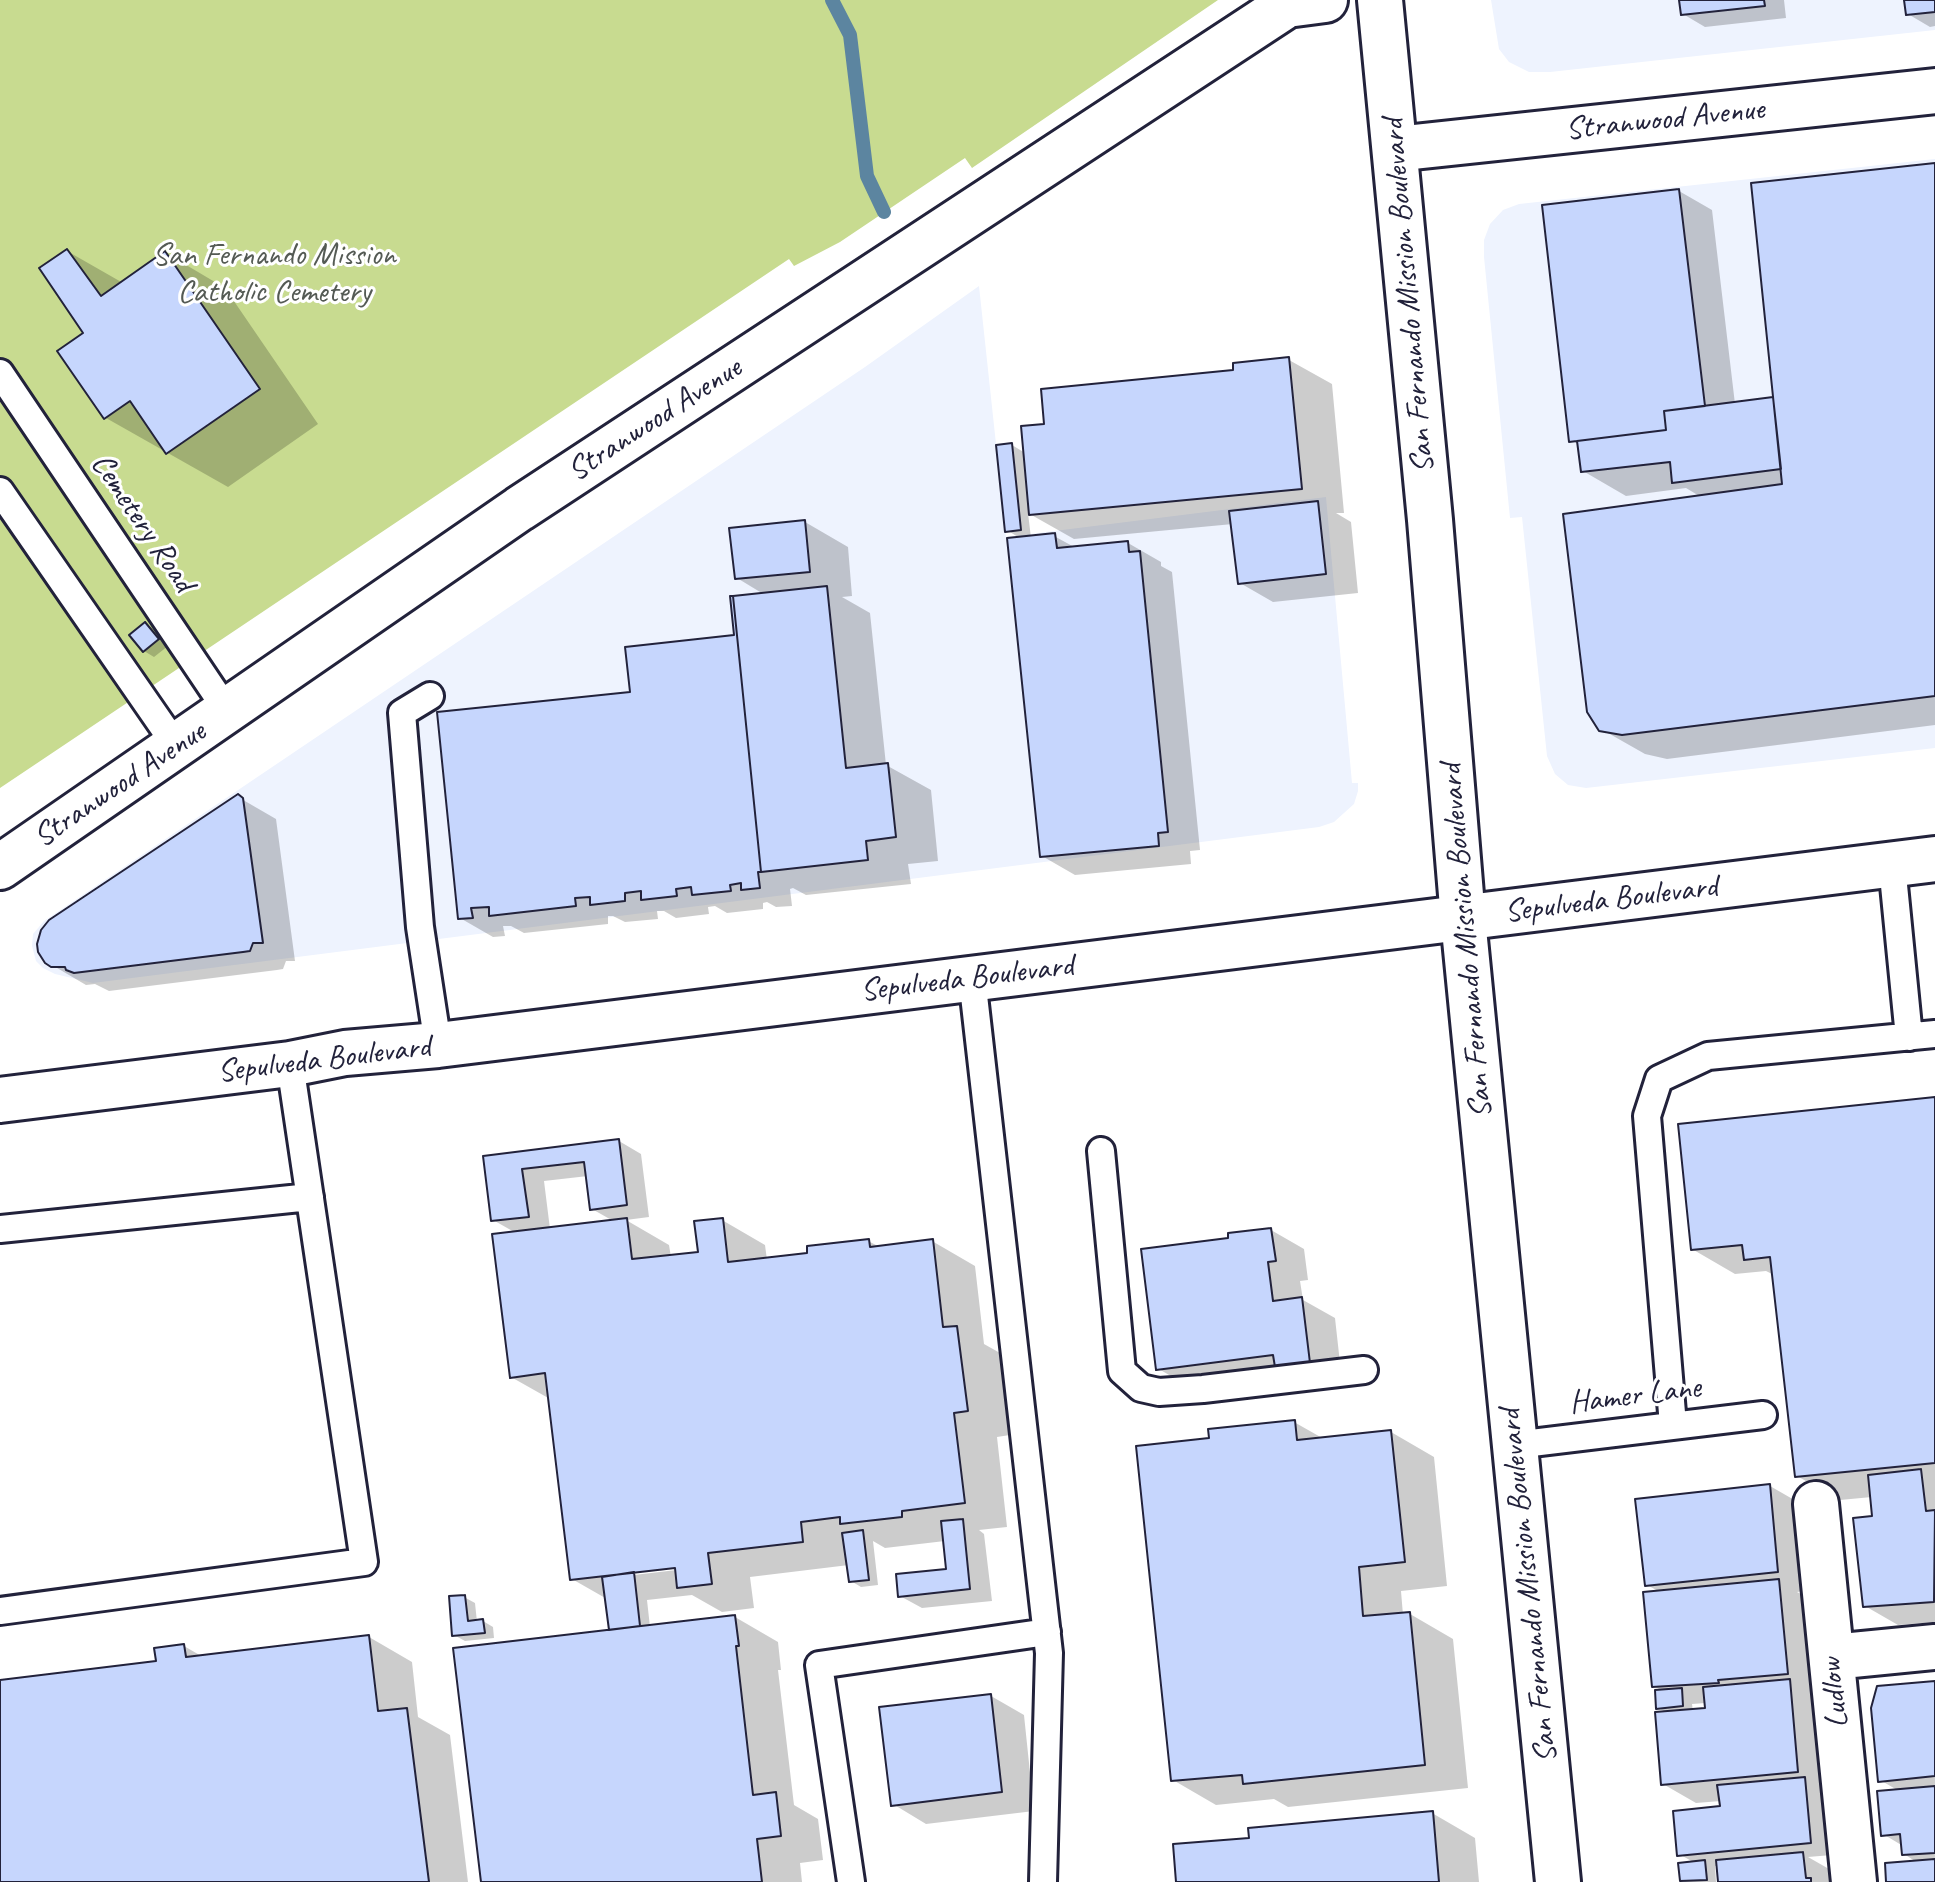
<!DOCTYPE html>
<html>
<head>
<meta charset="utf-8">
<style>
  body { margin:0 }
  canvas { display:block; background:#fff }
</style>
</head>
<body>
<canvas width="1935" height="1882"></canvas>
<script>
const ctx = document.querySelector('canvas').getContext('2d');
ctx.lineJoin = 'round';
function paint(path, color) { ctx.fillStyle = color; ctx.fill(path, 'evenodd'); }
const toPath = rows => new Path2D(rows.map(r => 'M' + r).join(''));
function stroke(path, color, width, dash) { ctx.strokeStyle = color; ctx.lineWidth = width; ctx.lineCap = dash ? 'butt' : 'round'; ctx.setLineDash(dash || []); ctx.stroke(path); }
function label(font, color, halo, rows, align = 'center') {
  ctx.font = font + ' Caveat,sans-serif'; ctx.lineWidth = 6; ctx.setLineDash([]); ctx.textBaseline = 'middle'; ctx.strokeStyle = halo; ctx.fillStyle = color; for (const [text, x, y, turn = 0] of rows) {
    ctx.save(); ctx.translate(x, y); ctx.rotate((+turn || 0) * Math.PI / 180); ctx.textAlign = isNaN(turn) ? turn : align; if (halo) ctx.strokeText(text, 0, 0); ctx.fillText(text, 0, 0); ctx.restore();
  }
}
paint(toPath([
  [1491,0,1935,0,1935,30,1550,72,1529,72,1509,62,1499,49],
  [1935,159,1935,748,1586,788,1568,785,1555,774,1547,756,1522,517,1510,518,1484,257,1484,240,1490,224,1503,210,1519,204],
  [979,286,1006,537,1326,497,1352,783,1358,783,1358,791,1354,804,1334,822,1319,827,93,983,55,974,43,968,36,961,32,946,33,934,44,921,865,367]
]), '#eef3fe');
paint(toPath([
  [0,0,1218,0,972,168,965,158,840,242,794,266,789,259,0,788]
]), '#c8db90');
paint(toPath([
  [1681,0,1784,0,1786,18,1705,27,1683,14],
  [1906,0,1935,0,1935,26,1930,27,1908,14],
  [1935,165,1935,725,1667,759,1645,754,1601,729,1701,497,1686,488,1626,496,1583,471,1580,445,1571,440,1679,191,1712,210,1735,404,1776,399],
  [67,251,123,283,166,253,225,288,318,424,228,487,106,418],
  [1289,360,1332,384,1344,513,1336,513,1351,522,1358,593,1273,602,1240,583,1233,524,1074,539,1028,513,1031,538,1054,536,1076,548,1128,543,1161,562,1161,566,1172,572,1200,850,1190,851,1191,864,1075,875,1042,856,1021,539,1007,530,1012,445,1025,453,1046,426,1235,372],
  [805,522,848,547,852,596,842,597,870,613,886,765,931,790,938,861,908,864,911,884,806,895,793,888,790,889,792,906,776,907,767,902,763,903,763,909,727,913,715,906,708,907,709,914,676,918,664,911,657,911,658,919,625,922,613,916,608,916,608,924,524,933,511,926,503,926,505,936,493,937,460,918,632,694,739,636,765,595,737,578],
  [146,624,156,630,168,646,154,657,144,651],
  [238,797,276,819,295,961,286,961,283,969,277,970,109,991,95,984,86,985,52,965],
  [1935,1099,1935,1622,1898,1625,1865,1606,1874,1517,1872,1497,1840,1500,1797,1476,1774,1275,1766,1271,1735,1274,1692,1249],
  [619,1141,641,1154,649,1217,626,1220,669,1245,671,1257,700,1253,722,1220,765,1245,767,1260,809,1255,868,1241,880,1247,932,1241,975,1266,984,1344,1000,1353,1010,1435,997,1437,1007,1527,979,1530,984,1534,992,1601,922,1608,900,1596,948,1571,945,1541,885,1548,873,1541,878,1585,861,1587,851,1581,849,1565,750,1577,754,1608,722,1612,692,1595,647,1600,650,1627,735,1617,778,1642,781,1670,778,1670,794,1805,818,1819,823,1860,800,1863,802,1882,483,1882,611,1632,607,1599,572,1579,550,1399,511,1377,516,1233,493,1220,486,1158],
  [588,1176,592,1209,615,1222,550,1229,544,1181],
  [685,1565,685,1569,634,1575,630,1571],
  [1271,1230,1304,1249,1308,1280,1300,1281,1303,1300,1335,1318,1342,1381,1190,1387,1157,1368],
  [1294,1422,1324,1439,1391,1432,1434,1457,1447,1586,1401,1591,1403,1615,1410,1614,1453,1639,1468,1788,1288,1807,1274,1799,1216,1805,1173,1780,1211,1440],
  [1770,1486,1803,1505,1811,1590,1797,1592,1811,1600,1820,1692,1810,1693,1822,1700,1832,1855,1808,1857,1836,1873,1837,1882,1720,1882,1719,1866,1715,1866,1716,1882,1685,1882,1682,1880,1695,1863,1679,1854,1722,1808,1721,1801,1696,1803,1663,1784,1668,1713,1658,1708,1664,1692,1654,1686,1660,1592,1647,1585],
  [1706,1703,1707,1710,1693,1711,1692,1704],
  [464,1597,475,1603,477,1622,483,1621,493,1627,494,1638,465,1641,454,1635],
  [369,1637,412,1662,418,1717,450,1735,468,1882,0,1882,0,1682,158,1663,184,1646,203,1657],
  [1935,1683,1935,1882,1888,1882,1918,1863,1904,1854,1903,1846,1883,1834,1899,1791,1880,1780],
  [991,1696,1024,1715,1034,1811,926,1824,893,1804],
  [1432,1813,1475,1838,1479,1882,1178,1882,1252,1840]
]), '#0003');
stroke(toPath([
  [832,0,850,35,867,176,884,212]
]), '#5c85a0', 14);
const building = toPath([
  [1679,0,1764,0,1765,6,1681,15,1679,0],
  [1904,0,1935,0,1935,12,1906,15,1904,0],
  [1935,163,1935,696,1622,735,1599,731,1587,712,1563,514,1782,484,1751,183,1935,163],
  [1679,189,1705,406,1664,411,1666,430,1569,442,1542,205,1679,189],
  [67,249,101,296,165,251,260,389,166,454,130,401,104,419,57,351,83,333,39,268,67,249],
  [1289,357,1302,489,1029,515,1021,426,1044,424,1041,389,1233,370,1233,363,1289,357],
  [1773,397,1781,469,1672,483,1670,462,1581,472,1577,441,1666,430,1664,411,1773,397],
  [1012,443,1021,530,1005,532,996,445,1012,443],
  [1318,501,1326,574,1238,584,1229,511,1318,501],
  [805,520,810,572,735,579,729,528,805,520],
  [1055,533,1057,548,1128,541,1129,552,1140,551,1168,832,1158,833,1159,846,1040,857,1007,538,1055,533],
  [827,586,846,768,888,763,896,837,866,841,868,860,761,872,733,596,827,586],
  [730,596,733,596,761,872,758,872,760,888,741,890,741,883,730,885,731,891,692,895,691,887,676,889,677,896,641,900,641,891,625,893,625,901,590,905,590,897,575,898,576,906,489,916,489,907,471,908,473,918,458,919,437,712,630,692,625,647,734,635,730,596],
  [145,622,159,639,143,652,129,635,145,622],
  [238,794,243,798,263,943,253,943,250,951,243,952,74,973,66,970,65,967,51,967,45,963,38,952,37,944,41,930,49,920,238,794],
  [1935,1097,1935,1463,1795,1477,1770,1257,1744,1260,1742,1245,1691,1250,1678,1124,1935,1097],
  [619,1139,627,1205,590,1210,584,1162,522,1169,529,1217,491,1221,483,1156,619,1139],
  [627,1218,632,1259,698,1252,694,1221,723,1218,728,1262,807,1253,807,1246,869,1239,870,1247,933,1239,943,1327,957,1326,968,1411,954,1413,965,1503,902,1511,902,1517,840,1524,840,1517,801,1522,803,1542,708,1553,712,1584,677,1588,675,1568,570,1580,545,1373,510,1378,492,1234,627,1218],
  [1271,1228,1276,1261,1268,1262,1273,1301,1302,1297,1310,1363,1275,1367,1273,1355,1156,1370,1141,1249,1228,1238,1228,1233,1271,1228],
  [1295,1420,1297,1440,1391,1430,1405,1562,1359,1567,1363,1616,1410,1612,1425,1765,1243,1784,1242,1775,1171,1781,1136,1446,1209,1438,1208,1429,1295,1420],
  [1921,1469,1926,1511,1935,1510,1934,1602,1863,1607,1853,1518,1872,1516,1868,1475,1921,1469],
  [1770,1484,1778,1572,1645,1586,1635,1499,1770,1484],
  [963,1519,970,1589,898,1597,896,1574,946,1569,941,1521,963,1519],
  [863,1530,869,1580,849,1582,842,1533,863,1530],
  [634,1572,640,1626,609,1630,602,1577,634,1572],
  [1779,1579,1788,1674,1718,1680,1719,1683,1652,1687,1643,1592,1779,1579],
  [465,1595,468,1621,483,1619,485,1633,452,1636,449,1596,465,1595],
  [735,1615,739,1646,736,1646,753,1795,776,1792,781,1836,757,1839,762,1882,481,1882,453,1648,735,1615],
  [369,1635,378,1711,407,1708,429,1882,0,1882,0,1680,156,1661,154,1648,184,1644,186,1657,369,1635],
  [1790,1679,1798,1772,1661,1785,1655,1712,1705,1708,1703,1687,1790,1679],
  [1935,1681,1935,1776,1878,1782,1871,1708,1877,1686,1935,1681],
  [1682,1688,1683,1706,1656,1709,1655,1690,1682,1688],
  [991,1694,1002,1792,891,1806,879,1707,991,1694],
  [1805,1777,1811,1843,1677,1856,1673,1811,1720,1806,1717,1785,1805,1777],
  [1935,1786,1935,1853,1902,1855,1900,1834,1881,1836,1877,1791,1935,1786],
  [1433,1811,1439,1882,1176,1882,1173,1844,1249,1838,1248,1828,1433,1811],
  [1803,1852,1806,1878,1811,1878,1811,1882,1718,1882,1716,1860,1803,1852],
  [1935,1859,1935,1882,1886,1882,1885,1863,1935,1859],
  [1705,1860,1707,1880,1680,1881,1678,1863,1705,1860]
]);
paint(building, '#c6d6fd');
stroke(building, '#22223b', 2);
const lane = toPath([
  [0,373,228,712],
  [0,491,177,747],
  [430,696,402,713,420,927,438,1045],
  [1892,865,1909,1037],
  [972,978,1049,1653,1043,1882],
  [1101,1151,1122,1371,1141,1388,1159,1392,1203,1389,1364,1370],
  [0,1229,310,1197],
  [1673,1425,1647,1116,1659,1079,1708,1056,1935,1034],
  [1515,1445,1763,1415],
  [0,1611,364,1562,290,1064],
  [851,1882,819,1665,1047,1632]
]);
const street = toPath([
  [1395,149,1935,91],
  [0,867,519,509,1287,5,1325,0],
  [1816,1504,1854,1882],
  [1832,1657,1935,1647]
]);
const secondary = toPath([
  [1380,0,1430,520,1463,919,1558,1882]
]);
const primary = toPath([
  [0,1100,290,1064,345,1053,438,1045,1935,859]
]);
stroke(lane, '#22223b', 32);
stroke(street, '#22223b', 50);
stroke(secondary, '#22223b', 50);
stroke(primary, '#22223b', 50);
stroke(lane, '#fff', 26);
stroke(street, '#fff', 44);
stroke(secondary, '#fff', 44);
stroke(primary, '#fff', 44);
label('32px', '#22223b', '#fff', [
  ["Stranwood Avenue",1665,120,-6],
  ["San Fernando Mission Boulevard",1409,296,-95],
  ["Stranwood Avenue",655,420,-33],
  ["Cemetery Road",142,523,56],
  ["Stranwood Avenue",120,785,-34],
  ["Sepulveda Boulevard",1611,900,-7],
  ["San Fernando Mission Boulevard",1467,941,-95],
  ["Sepulveda Boulevard",967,979,-7],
  ["Sepulveda Boulevard",324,1060,-7],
  ["Hamer Lane",1635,1396,-7],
  ["San Fernando Mission Boulevard",1529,1586,-96],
  ["Ludlow",1835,1693,-96]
]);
label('32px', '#545a54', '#fff', [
  ["San Fernando Mission",274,256],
  ["Catholic Cemetery",274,293]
]);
</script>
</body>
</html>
